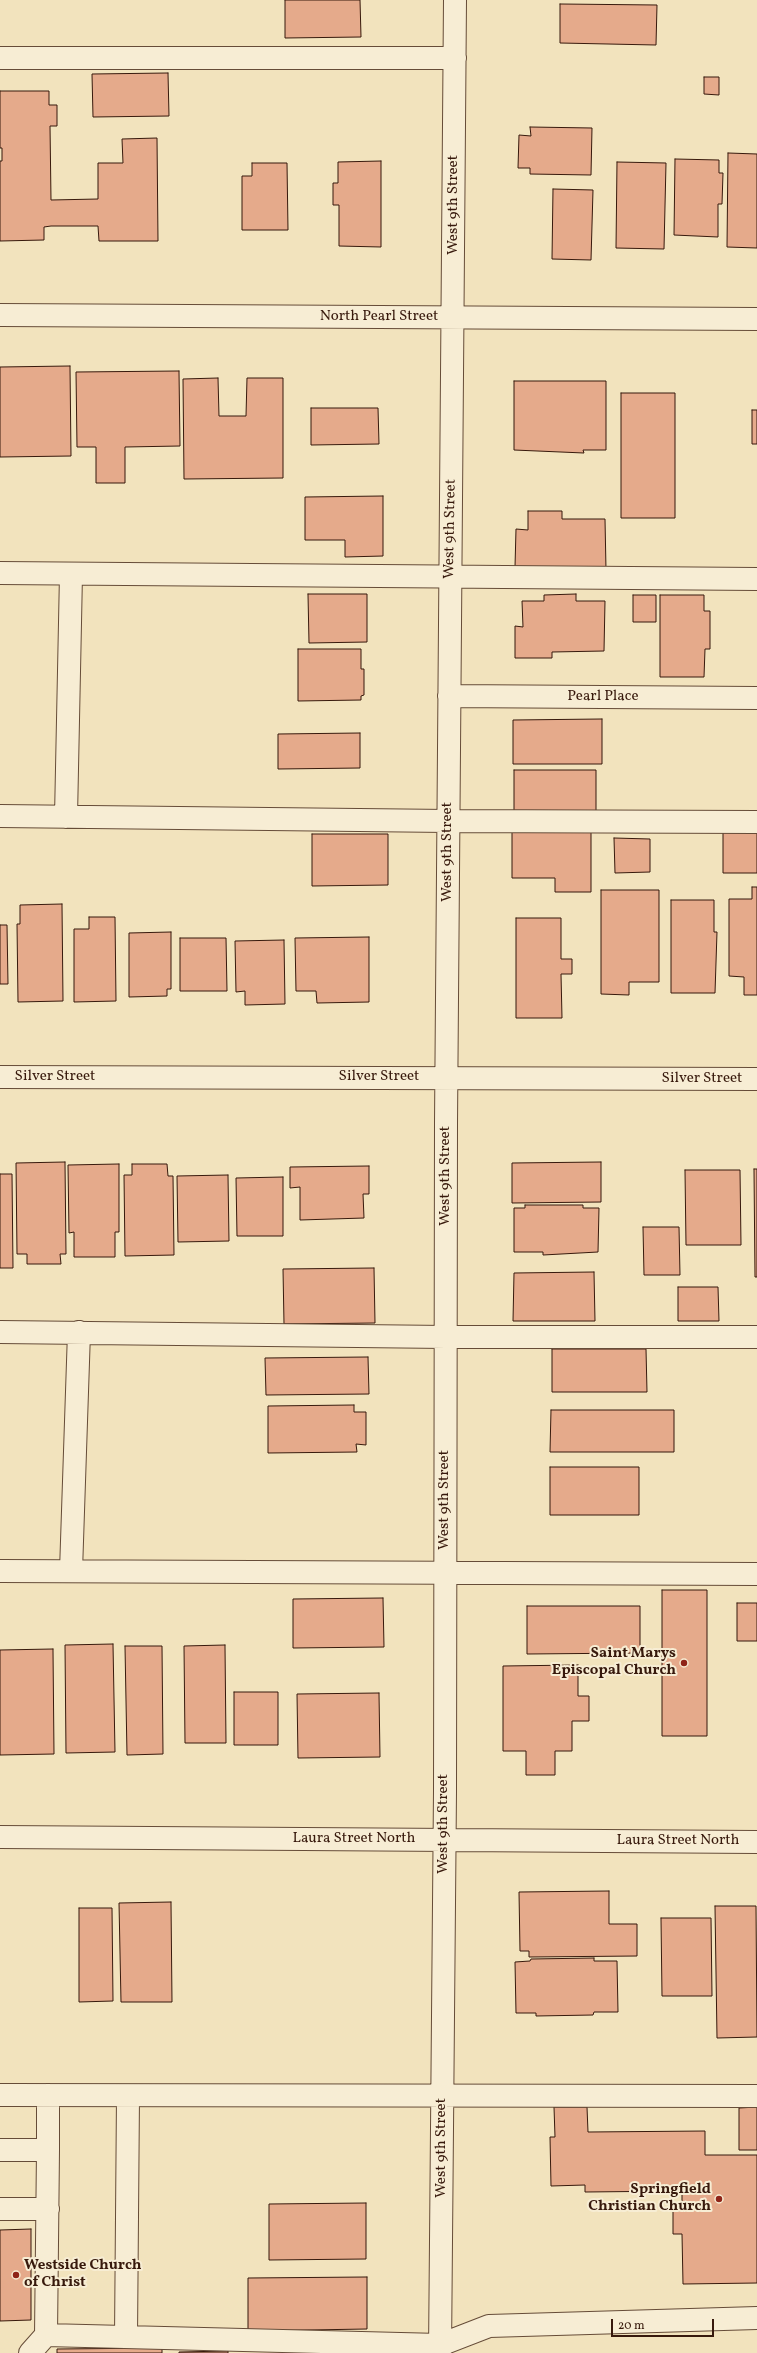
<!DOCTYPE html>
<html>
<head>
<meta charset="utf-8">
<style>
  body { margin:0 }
  #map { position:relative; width:757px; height:2353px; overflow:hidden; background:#f2e3bd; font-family:Vollkorn,serif }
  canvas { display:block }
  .scale { position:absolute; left:611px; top:2319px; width:103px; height:18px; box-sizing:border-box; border:2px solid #37190c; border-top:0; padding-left:5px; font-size:12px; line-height:14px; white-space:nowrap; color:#37190c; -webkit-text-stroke:3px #f7edd4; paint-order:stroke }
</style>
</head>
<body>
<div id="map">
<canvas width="757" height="2353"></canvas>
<div class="scale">20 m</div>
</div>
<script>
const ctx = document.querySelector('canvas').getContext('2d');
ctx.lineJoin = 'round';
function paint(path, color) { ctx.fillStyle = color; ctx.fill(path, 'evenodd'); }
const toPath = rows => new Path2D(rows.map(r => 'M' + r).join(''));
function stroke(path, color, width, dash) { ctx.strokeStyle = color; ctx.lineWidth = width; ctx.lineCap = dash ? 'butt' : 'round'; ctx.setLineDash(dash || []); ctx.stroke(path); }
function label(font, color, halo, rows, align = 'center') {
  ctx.font = font + ' Vollkorn,serif'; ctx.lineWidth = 4; ctx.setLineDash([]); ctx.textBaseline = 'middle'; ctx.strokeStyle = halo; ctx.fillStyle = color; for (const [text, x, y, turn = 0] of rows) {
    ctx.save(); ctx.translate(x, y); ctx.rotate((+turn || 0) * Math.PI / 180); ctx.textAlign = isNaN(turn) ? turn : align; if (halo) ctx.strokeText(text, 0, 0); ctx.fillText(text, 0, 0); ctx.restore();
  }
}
const building = toPath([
  [285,0,360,0,361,37,285,38,285,0],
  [560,4,657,5,656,45,560,43,560,4],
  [168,73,169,116,93,117,92,74,168,73],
  [704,77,719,77,719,95,704,94,704,77],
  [0,91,49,91,49,105,57,105,57,126,50,126,51,200,98,199,98,163,123,163,122,139,157,138,158,241,99,241,98,226,51,226,44,227,44,240,0,241,0,161,2,161,2,148,0,148,0,91],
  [530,127,592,128,591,175,530,174,530,168,518,168,519,135,531,136,530,127],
  [728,153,757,154,757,248,727,247,728,153],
  [675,159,719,160,719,173,723,173,722,204,718,204,718,237,674,235,675,159],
  [381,161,381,247,339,246,339,205,333,205,333,183,338,183,338,162,381,161],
  [617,162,666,163,664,249,616,248,617,162],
  [252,163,287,163,288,230,242,230,242,176,252,176,252,163],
  [553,189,593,190,591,260,552,259,553,189],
  [70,366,71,456,0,457,0,367,70,366],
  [179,371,180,446,125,447,125,483,96,483,96,447,77,447,76,372,179,371],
  [218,378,219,416,246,416,247,378,283,378,283,478,184,479,183,379,218,378],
  [514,381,606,381,606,450,583,450,584,453,514,450,514,381],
  [621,393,675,393,675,518,621,518,621,393],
  [311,408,378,408,379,444,311,445,311,408],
  [752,410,757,410,757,444,752,444,752,410],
  [383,496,383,556,345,557,345,540,305,540,305,497,383,496],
  [528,511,562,511,562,519,605,519,606,570,515,567,516,529,528,530,528,511],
  [308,594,367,594,367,642,309,643,308,594],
  [576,594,576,601,605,601,604,651,552,652,552,658,515,658,515,626,523,627,522,601,544,601,544,595,576,594],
  [633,595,656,595,656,622,633,622,633,595],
  [660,595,704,595,704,611,710,611,710,649,705,649,704,677,660,677,660,595],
  [298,649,361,649,361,669,364,669,364,695,361,696,361,700,298,701,298,649],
  [602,719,602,764,513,764,513,720,602,719],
  [360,733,360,768,278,769,278,734,360,733],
  [514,770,596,770,596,812,514,812,514,770],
  [512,831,591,831,591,892,555,892,555,878,512,878,512,831],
  [723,831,757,831,757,873,723,873,723,831],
  [312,834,388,834,388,885,312,886,312,834],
  [614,838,650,839,650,872,615,873,614,838],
  [752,887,757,887,757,995,744,995,744,977,729,976,729,899,752,899,752,887],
  [601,890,659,890,659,982,629,982,629,995,601,994,601,890],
  [671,900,714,900,714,932,717,932,715,993,671,993,671,900],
  [62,904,63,1001,18,1002,17,924,20,924,20,905,62,904],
  [89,917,115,917,116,1001,74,1002,74,929,89,929,89,917],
  [516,918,561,918,561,959,572,959,572,974,561,974,562,1018,516,1018,516,918],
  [0,925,7,925,8,984,0,984,0,925],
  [171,932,171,989,167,989,167,996,129,997,129,933,171,932],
  [369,937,369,1002,317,1003,316,991,296,991,295,938,369,937],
  [180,938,226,938,227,991,180,991,180,938],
  [284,940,285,1004,245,1005,245,991,236,992,235,941,284,940],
  [65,1162,66,1254,60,1254,61,1264,27,1264,27,1254,17,1254,16,1163,65,1162],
  [601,1162,601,1202,512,1203,512,1163,601,1162],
  [119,1164,119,1232,115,1232,115,1257,74,1257,74,1232,69,1233,68,1165,119,1164],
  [132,1164,167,1164,168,1176,173,1176,174,1255,125,1256,124,1175,132,1175,132,1164],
  [369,1166,369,1194,363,1194,364,1218,300,1220,300,1187,290,1188,290,1167,369,1166],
  [754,1169,757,1169,757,1277,755,1277,754,1169],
  [685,1170,740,1170,741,1245,686,1245,685,1170],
  [0,1174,12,1174,13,1268,0,1268,0,1174],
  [228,1175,229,1241,178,1242,177,1176,228,1175],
  [283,1177,283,1236,237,1236,236,1178,283,1177],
  [525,1205,583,1205,583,1208,599,1208,598,1252,543,1255,543,1252,514,1252,514,1208,525,1208,525,1205],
  [643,1227,679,1227,680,1275,644,1275,643,1227],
  [374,1268,375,1323,284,1324,283,1269,374,1268],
  [594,1272,595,1321,513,1321,514,1273,594,1272],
  [678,1287,718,1287,719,1321,678,1321,678,1287],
  [552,1349,646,1349,647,1392,552,1392,552,1349],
  [368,1357,369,1394,266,1395,265,1358,368,1357],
  [354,1405,354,1412,366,1412,366,1445,356,1444,357,1452,268,1453,268,1406,354,1405],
  [551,1410,674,1410,674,1452,550,1452,551,1410],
  [550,1467,639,1467,639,1515,550,1515,550,1467],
  [662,1590,707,1590,707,1736,662,1736,662,1590],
  [383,1598,384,1647,293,1648,293,1599,383,1598],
  [737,1603,757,1603,757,1641,737,1641,737,1603],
  [527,1606,640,1606,640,1653,527,1654,527,1606],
  [113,1644,115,1752,66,1753,65,1645,113,1644],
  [225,1645,226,1743,185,1743,184,1646,225,1645],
  [125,1646,162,1646,163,1754,127,1755,125,1646],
  [53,1649,54,1754,0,1755,0,1650,53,1649],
  [578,1665,578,1696,589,1696,589,1721,572,1721,572,1751,555,1751,555,1775,526,1775,526,1751,503,1751,503,1666,578,1665],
  [234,1692,278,1692,278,1745,234,1745,234,1692],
  [379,1693,380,1757,298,1758,297,1694,379,1693],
  [609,1891,609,1924,637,1924,637,1956,529,1957,529,1951,520,1951,519,1892,609,1891],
  [171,1902,172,2002,121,2002,119,1903,171,1902],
  [715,1906,756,1906,757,2037,717,2038,715,1906],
  [79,1908,112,1908,113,2001,79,2002,79,1908],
  [661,1918,711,1918,712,1996,662,1996,661,1918],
  [594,1958,594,1961,617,1961,618,2012,594,2012,593,2015,536,2016,536,2013,516,2013,515,1962,530,1961,531,1959,594,1958],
  [554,2107,587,2107,588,2132,705,2131,705,2155,757,2155,757,2283,683,2284,682,2234,673,2234,673,2206,682,2206,682,2191,585,2192,585,2185,551,2186,550,2137,555,2137,554,2107],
  [757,2107,757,2150,739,2150,739,2108,757,2107],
  [366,2203,366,2259,269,2260,269,2204,366,2203],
  [31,2229,31,2320,0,2321,0,2230,31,2229],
  [367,2277,367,2329,248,2331,248,2278,367,2277],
  [162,2348,162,2353,57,2353,57,2349,162,2348],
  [228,2351,228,2353,179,2353,179,2352,228,2351]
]);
paint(building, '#e5aa8b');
stroke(building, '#37190c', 1);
const minor = toPath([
  [0,58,455,58],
  [0,315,757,319],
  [0,573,757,579],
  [449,696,757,698],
  [0,816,448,821,757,822],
  [66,817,71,574],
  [0,1077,757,1079],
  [0,1332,446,1337,757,1337],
  [0,1571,757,1574],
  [71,1571,79,1332],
  [0,1837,757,1842],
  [0,2095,757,2096],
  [0,2150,48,2150,48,2095],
  [48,2150,46,2335,440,2345,489,2326,757,2318],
  [0,2209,48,2209],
  [126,2337,128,2096],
  [30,2353,46,2335],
  [440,2353,445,1791,446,1123,455,0]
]);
stroke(minor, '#664c38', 24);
stroke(minor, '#f7edd4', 22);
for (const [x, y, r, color] of [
  [684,1663,4,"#8f2418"],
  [719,2199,4,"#8f2418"],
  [16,2275,4,"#8f2418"]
]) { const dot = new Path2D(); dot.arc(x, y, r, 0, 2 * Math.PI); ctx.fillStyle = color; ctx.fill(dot); stroke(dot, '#f7edd4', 1.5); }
label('15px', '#37190c', '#f7edd4', [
  ["West 9th Street",454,205,-90],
  ["North Pearl Street",379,317],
  ["West 9th Street",451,529,-89],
  ["Pearl Place",603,697],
  ["West 9th Street",448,852,-90],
  ["Silver Street",55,1077],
  ["Silver Street",379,1077],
  ["Silver Street",702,1079],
  ["West 9th Street",446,1176,-90],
  ["West 9th Street",445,1500,-90],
  ["West 9th Street",444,1824,-90],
  ["Laura Street North",354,1839],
  ["Laura Street North",678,1841],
  ["West 9th Street",442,2148,-90]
]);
label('bold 15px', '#37190c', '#f7edd4', [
  ["Saint Marys",676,1654],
  ["Episcopal Church",676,1671],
  ["Springfield",711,2190],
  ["Christian Church",711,2207],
  ["Westside Church",24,2266,"left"],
  ["of Christ",24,2283,"left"]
], 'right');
</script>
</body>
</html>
